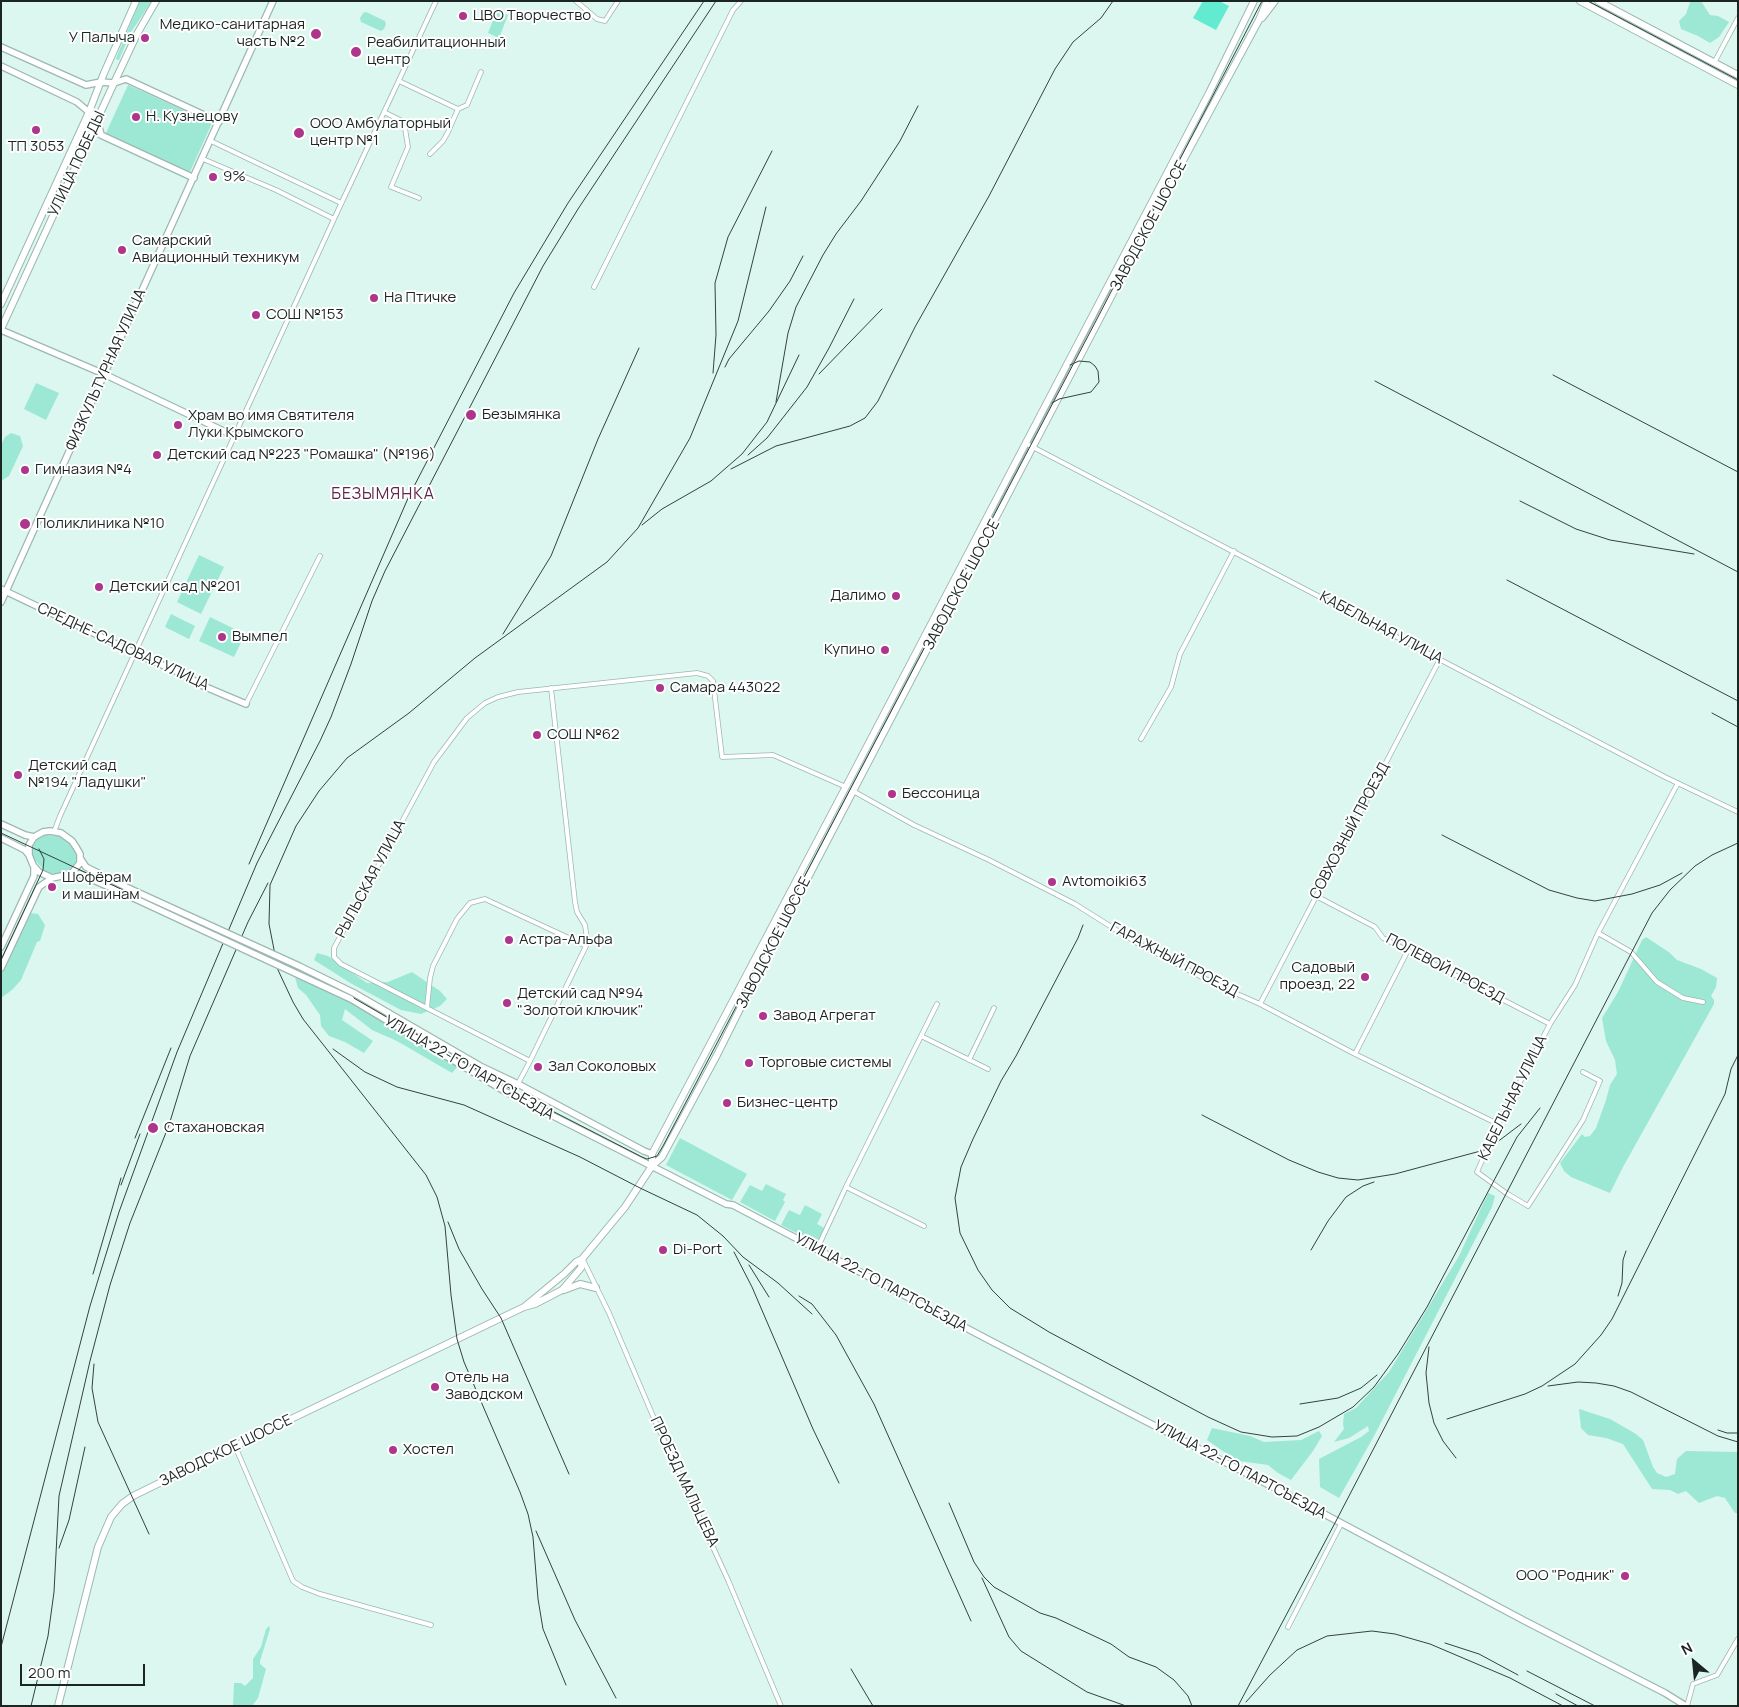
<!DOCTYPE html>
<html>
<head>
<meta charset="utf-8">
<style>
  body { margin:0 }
  #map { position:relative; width:1739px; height:1707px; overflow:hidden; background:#dbf7ef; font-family:Manrope,sans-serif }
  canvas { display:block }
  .frame { position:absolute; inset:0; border:2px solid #1b2623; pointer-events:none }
  .north { position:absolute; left:1669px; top:1637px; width:50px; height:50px; -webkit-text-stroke:4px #fff; paint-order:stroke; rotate:332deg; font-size:14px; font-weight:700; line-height:20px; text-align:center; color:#1b2623 }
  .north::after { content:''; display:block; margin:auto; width:18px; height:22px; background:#1b2623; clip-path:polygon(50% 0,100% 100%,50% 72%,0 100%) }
  .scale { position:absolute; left:20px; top:1664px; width:125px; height:22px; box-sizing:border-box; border:2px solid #1b2623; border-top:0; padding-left:6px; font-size:15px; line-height:18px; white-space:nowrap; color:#1b2623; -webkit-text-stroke:4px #fff; paint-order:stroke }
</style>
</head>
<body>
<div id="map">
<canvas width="1739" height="1707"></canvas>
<div class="frame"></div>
<div class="north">N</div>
<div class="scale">200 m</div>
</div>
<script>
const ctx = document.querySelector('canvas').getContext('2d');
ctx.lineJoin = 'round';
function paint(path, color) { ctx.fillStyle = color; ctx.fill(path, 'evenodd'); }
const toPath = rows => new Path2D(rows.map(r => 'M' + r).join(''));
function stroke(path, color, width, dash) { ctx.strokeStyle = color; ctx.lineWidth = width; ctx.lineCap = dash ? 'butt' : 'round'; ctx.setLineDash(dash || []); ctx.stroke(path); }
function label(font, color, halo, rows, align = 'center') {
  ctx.font = font + ' Manrope,sans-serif'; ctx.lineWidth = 4; ctx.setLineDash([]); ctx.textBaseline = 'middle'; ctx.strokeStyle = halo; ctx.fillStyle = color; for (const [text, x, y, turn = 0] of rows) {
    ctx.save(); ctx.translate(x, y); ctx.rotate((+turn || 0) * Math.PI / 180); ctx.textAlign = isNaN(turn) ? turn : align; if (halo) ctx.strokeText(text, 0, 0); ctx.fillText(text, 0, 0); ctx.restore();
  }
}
paint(toPath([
  [140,1,152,1,131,32,119,60,117,60,116,58],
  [1701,1,1710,15,1718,16,1729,22,1719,37,1710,43,1698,36,1681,29,1679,21,1686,14,1690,2],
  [497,10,508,15,499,38,488,33],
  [366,12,385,21,386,24,384,29,381,31,361,22,360,18,363,13],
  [128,85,212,123,189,174,105,135],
  [36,383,59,393,46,420,24,409],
  [11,433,20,436,23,446,9,476,1,481,1,445,5,437],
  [199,555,224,567,201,614,177,602],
  [171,614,195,626,189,639,165,627],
  [210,617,245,634,234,657,199,641],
  [45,835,59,836,72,844,76,852,78,862,76,866,69,872,56,874,46,872,33,858,32,848,34,842,41,836],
  [30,913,38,914,45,925,40,941,37,942,21,980,12,990,1,998,1,975,19,934],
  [1646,937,1670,953,1677,960,1701,969,1717,978,1716,987,1711,996,1714,1000,1714,1004,1623,1167,1610,1193,1571,1177,1564,1171,1560,1163,1582,1134,1585,1137,1590,1136,1596,1128,1606,1100,1610,1085,1617,1074,1615,1060,1606,1041,1602,1018,1618,992,1642,940],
  [317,953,328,956,367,983,388,982,412,972,440,991,447,999,440,1006,421,1014,401,1010,352,984,314,960],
  [295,977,345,998,458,1066,452,1073,397,1041,372,1030,345,1009,342,1020,373,1041,364,1053,345,1042,329,1036,321,1026,320,1015,306,995,298,988],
  [680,1138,747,1174,732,1200,666,1165],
  [766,1184,786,1194,783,1200,785,1202,775,1221,740,1202,750,1185,762,1191],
  [1488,1193,1495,1196,1492,1207,1374,1436,1339,1498,1320,1487,1319,1459,1361,1437,1369,1431,1368,1426,1349,1438,1334,1442,1344,1429,1343,1424,1344,1414,1356,1408,1389,1372,1403,1349,1459,1256],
  [805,1205,822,1214,817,1224,826,1229,818,1244,781,1225,789,1210,800,1215],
  [1579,1409,1610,1419,1636,1434,1643,1440,1653,1467,1657,1473,1666,1477,1675,1474,1677,1459,1686,1451,1738,1452,1738,1513,1735,1513,1725,1498,1717,1496,1699,1503,1686,1491,1678,1494,1670,1490,1652,1489,1623,1444,1606,1438,1588,1435,1581,1428],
  [1212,1428,1250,1436,1264,1442,1301,1440,1319,1431,1322,1436,1313,1451,1291,1480,1278,1473,1268,1465,1239,1461,1227,1454,1207,1440],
  [269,1626,270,1629,260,1661,260,1664,266,1669,258,1698,252,1706,233,1706,234,1683,241,1683,245,1686,253,1678,253,1659,261,1647,266,1629]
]), '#9ce8d5');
paint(toPath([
  [1203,1,1219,1,1229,6,1216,30,1193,18]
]), '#62ebd0');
const street = toPath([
  [576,1,597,19,605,21,618,1],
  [1714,63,1738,18],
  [399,81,458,109,448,132,443,141,430,154],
  [458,109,467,105,481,72],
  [384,112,404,122,408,147,391,187,419,198],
  [211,141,341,203],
  [203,159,276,190,334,219],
  [594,287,733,10,741,1],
  [1025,443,1665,777,1738,812],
  [246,704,320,556],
  [1141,739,1171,687,1180,654,1234,551],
  [853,791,914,825,989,860,1075,904,1137,943,1217,985,1260,1004,1355,1054,1498,1124],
  [54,832,60,816,334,219,436,1],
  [1316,896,1375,927,1383,938,1550,1024],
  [1598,933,1631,952,1657,982,1683,998,1703,1002],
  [1260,1004,1440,659],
  [427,1008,430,978,433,966,457,919,470,903,485,899,586,946],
  [921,1036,988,1069],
  [1355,1054,1408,950],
  [969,1060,994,1008],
  [530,1061,341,964,334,957,334,948,434,762,467,718,485,703,498,697,518,692,697,673,708,676,713,681,722,757,773,755,846,787],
  [1583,1072,1600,1081,1583,1120,1528,1206,1506,1193,1477,1172,1498,1124,1550,1024,1575,985,1598,933,1678,783],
  [512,1095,530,1061,586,946,587,939,585,925,577,912,575,902,551,688],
  [846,1187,924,1226],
  [817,1249,846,1187,937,1004],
  [583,1260,609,1313,653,1416,728,1580,781,1706],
  [235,1446,293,1581,302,1587,320,1594,431,1625],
  [1288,1627,1341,1524],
  [1687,1706,1693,1684,1717,1675,1738,1639]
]);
const secondary = toPath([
  [1,47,86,85,101,82,114,83,126,79,219,122],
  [1,66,77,102,97,119,101,135,194,178],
  [1,330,104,374,234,436],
  [1,589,135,653,185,675,201,685,246,704],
  [1,602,273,1],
  [1,824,25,835,34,837],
  [43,832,50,831,61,833,72,841,76,847,80,854,80,863,71,874,52,878,39,872,33,865,29,855,29,845,34,837,43,832],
  [1,838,25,850,29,855],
  [80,858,86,867,128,888],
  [71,874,80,874,125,894],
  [1,947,34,876,34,867],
  [1,968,39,887,52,878],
  [354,993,480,1066,518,1084,644,1151,652,1154],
  [351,999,506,1092,726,1204,733,1205,989,1340,1296,1499,1523,1620,1665,1693,1686,1706]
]);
const primary = toPath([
  [1580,1,1738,85],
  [1598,1,1738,75],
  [1262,18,1275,1],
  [1,304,89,112,104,73,136,1],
  [1,329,114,83,137,34,156,1],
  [652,1166,652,1154,851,777,1209,93,1254,1],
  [564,1290,580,1284,596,1288],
  [524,1307,564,1274,576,1262,582,1259,625,1207,652,1166,662,1157,717,1055,754,981,1158,207,1259,20,1267,1],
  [58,1706,98,1547,111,1517,122,1504,133,1496,235,1446,501,1318,524,1307,535,1304,562,1290,581,1268,582,1259]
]);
stroke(street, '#9cb8b0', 5.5);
stroke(secondary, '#9cb8b0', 8);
stroke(primary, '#9cb8b0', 8);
stroke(street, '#fff', 4);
stroke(secondary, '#fff', 5.5);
stroke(primary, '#fff', 6);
stroke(toPath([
  [1588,1,1738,80],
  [1052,403,1059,399,1091,392,1099,382,1098,371,1095,366,1090,362,1079,361,1070,365],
  [1,833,352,997,525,1097,642,1157,647,1159,657,1156,663,1146,1098,317,1262,1],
  [1,960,43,870,44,859,39,849]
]), '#35423e', 1);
stroke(toPath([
  [725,367,729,359,769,311,790,281,803,256],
  [713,373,716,335,715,283,728,237,772,151],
  [819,374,882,309],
  [1553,375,1738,472],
  [1375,381,1738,572],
  [776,402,788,333,796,307,823,255,836,234,861,201,900,141,918,106],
  [748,455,767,438,807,387,829,348,854,299],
  [731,469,776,446,850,426,865,418,878,401,915,327,989,196,1055,69,1073,42,1101,18,1113,1],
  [1520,501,1576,529,1610,540,1694,554],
  [642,525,662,509,711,481,742,454,767,422,799,355],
  [1507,580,1738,701],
  [503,634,551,556,598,439,639,348],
  [1712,713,1738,727],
  [1442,835,1549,890,1577,898,1595,901,1632,894,1660,885,1682,873],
  [249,864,409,496,514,293,568,203,704,1],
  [1083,925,1078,938,1016,1056,1001,1081,973,1139,961,1167,955,1198,960,1233,978,1270,992,1290,1010,1308,1049,1332,1208,1417,1241,1432,1272,1437,1297,1436,1319,1427,1353,1407,1374,1387,1398,1354,1427,1307,1517,1137,1540,1108],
  [333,1049,365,1072,397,1087,464,1105,580,1157,640,1188,697,1215,723,1236,743,1257,778,1283,812,1314],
  [1202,1115,1289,1160,1318,1172,1338,1178,1358,1180,1395,1174,1488,1149,1521,1124],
  [135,1138,171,1048],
  [121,1185,140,1134],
  [448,1222,459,1249,482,1289,501,1318,569,1474],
  [1311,1250,1328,1221,1346,1197,1363,1186,1374,1182],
  [734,1252,752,1287,813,1429,839,1483],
  [749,1265,769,1297],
  [93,1274,121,1178],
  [799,1296,812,1304,836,1335,874,1404,971,1621],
  [1618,1296,1622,1283,1623,1260,1626,1251],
  [1429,1347,1426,1373,1429,1403,1434,1423,1443,1441,1456,1458],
  [94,1364,92,1388,98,1422,149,1534],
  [1548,1386,1578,1382,1596,1383,1614,1386,1631,1392,1718,1436,1738,1442],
  [1300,1404,1338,1398,1361,1388,1377,1375],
  [1447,1419,1525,1394,1542,1386,1575,1364,1601,1335,1612,1319,1725,1094,1731,1069,1738,1055],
  [1718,1430,1727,1433,1738,1433],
  [949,1503,974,1562,984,1577,994,1587,1040,1613,1056,1618,1111,1644,1129,1657,1156,1667,1174,1680,1188,1696,1192,1706],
  [536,1531,575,1620,616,1698],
  [59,1548,69,1520,85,1447],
  [982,1578,1009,1637,1021,1651,1087,1692,1126,1706],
  [1445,1643,1479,1654,1518,1675],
  [1,1647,90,1306,119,1212,177,1052,257,863,320,741,331,717,351,664,372,601,385,571,543,266,578,209,716,1],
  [851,1669,873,1706],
  [1527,1671,1595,1706],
  [566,1685,543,1629,538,1599,533,1537,528,1514,520,1492,464,1362,457,1339,451,1295,445,1226,437,1197,426,1175,303,1019,293,1002,278,970,269,924,270,885,296,826,319,791,347,758,409,713,475,658,607,562,638,528,690,438,738,321,766,207],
  [1556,1694,1578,1706],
  [1246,1702,1270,1675,1297,1650,1327,1636,1372,1631,1395,1634,1430,1644,1510,1678,1563,1706],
  [31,1706,48,1636,54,1592,59,1496,90,1361,110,1285,130,1223,169,1125,190,1056,248,922,268,883],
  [1238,1706,1336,1521,1652,913,1670,890,1695,866,1712,855,1738,843]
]), '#35423e', 1);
const secondaryBridge = toPath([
  [128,888,299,966,354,993],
  [125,894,351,999]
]);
stroke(secondaryBridge, '#9cb8b0', 8, []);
stroke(secondaryBridge, '#fff', 5.5);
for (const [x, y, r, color] of [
  [463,16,5,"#ad358b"],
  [316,34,6,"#ad358b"],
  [145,38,5,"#ad358b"],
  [356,52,6,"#ad358b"],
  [136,117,5,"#ad358b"],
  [36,130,5,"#ad358b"],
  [299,133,6,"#ad358b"],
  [213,177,5,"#ad358b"],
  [122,250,5,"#ad358b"],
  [374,298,5,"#ad358b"],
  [256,315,5,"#ad358b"],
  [471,415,6,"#ad358b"],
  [178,425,5,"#ad358b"],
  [157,455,5,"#ad358b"],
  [25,470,5,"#ad358b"],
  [25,524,6,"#ad358b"],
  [99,587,5,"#ad358b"],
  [896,596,5,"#ad358b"],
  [222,637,5,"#ad358b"],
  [885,650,5,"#ad358b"],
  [660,688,5,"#ad358b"],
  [537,735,5,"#ad358b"],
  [18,775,5,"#ad358b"],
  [892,794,5,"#ad358b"],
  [1052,882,5,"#ad358b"],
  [52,887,5,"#ad358b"],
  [509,940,5,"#ad358b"],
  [1365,977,5,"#ad358b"],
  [507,1003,5,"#ad358b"],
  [763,1016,5,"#ad358b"],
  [749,1063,5,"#ad358b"],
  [538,1067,5,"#ad358b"],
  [727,1103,5,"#ad358b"],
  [153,1128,6,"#ad358b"],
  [663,1250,5,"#ad358b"],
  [435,1387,5,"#ad358b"],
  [393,1450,5,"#ad358b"],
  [1625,1576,5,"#ad358b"]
]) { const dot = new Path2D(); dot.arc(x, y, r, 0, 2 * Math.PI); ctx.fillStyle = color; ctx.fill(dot); stroke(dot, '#fff', 2); }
label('15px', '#1b2623', '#fff', [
  ["ЦВО Творчество",473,16],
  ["Медико-санитарная",305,25,"right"],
  ["часть №2",305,42,"right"],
  ["У Палыча",135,38,"right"],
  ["Реабилитационный",367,43],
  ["центр",367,60],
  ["Н. Кузнецову",146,117],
  ["ООО Амбулаторный",310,124],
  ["центр №1",310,141],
  ["ТП 3053",36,147,"center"],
  ["9%",223,177],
  ["Самарский",132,241],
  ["Авиационный техникум",132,258],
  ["На Птичке",384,298],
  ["СОШ №153",266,315],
  ["Безымянка",482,415],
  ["Храм во имя Святителя",188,416],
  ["Луки Крымского",188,433],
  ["Детский сад №223 \"Ромашка\" (№196)",167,455],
  ["Гимназия №4",35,470],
  ["Поликлиника №10",36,524],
  ["Детский сад №201",109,587],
  ["Далимо",886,596,"right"],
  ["Вымпел",232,637],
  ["Купино",875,650,"right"],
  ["Самара 443022",670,688],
  ["СОШ №62",547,735],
  ["Детский сад",28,766],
  ["№194 \"Ладушки\"",28,783],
  ["Бессоница",902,794],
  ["Шофёрам",62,878],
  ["и машинам",62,895],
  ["Avtomoiki63",1062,882],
  ["Астра-Альфа",519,940],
  ["Садовый",1355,968,"right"],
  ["проезд, 22",1355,985,"right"],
  ["Детский сад №94",517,994],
  ["\"Золотой ключик\"",517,1011],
  ["Завод Агрегат",773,1016],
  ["Торговые системы",759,1063],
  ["Зал Соколовых",548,1067],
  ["Бизнес-центр",737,1103],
  ["Стахановская",164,1128],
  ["Di-Port",673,1250],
  ["Отель на",445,1378],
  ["Заводском",445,1395],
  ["Хостел",403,1450],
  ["ООО \"Родник\"",1615,1576,"right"]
], 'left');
label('15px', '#1b2623', '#fff', [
  ["УЛИЦА ПОБЕДЫ",77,164,-65],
  ["ЗАВОДСКОЕ ШОССЕ",1149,226,-62],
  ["ФИЗКУЛЬТУРНАЯ УЛИЦА",106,370,-66],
  ["ЗАВОДСКОЕ ШОССЕ",962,585,-62],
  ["КАБЕЛЬНАЯ УЛИЦА",1381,628,28],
  ["СРЕДНЕ-САДОВАЯ УЛИЦА",123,647,25],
  ["СОВХОЗНЫЙ ПРОЕЗД",1350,831,-62],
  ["РЫЛЬСКАЯ УЛИЦА",371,879,-62],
  ["ЗАВОДСКОЕ ШОССЕ",774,943,-63],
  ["ГАРАЖНЫЙ ПРОЕЗД",1174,960,28],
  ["ПОЛЕВОЙ ПРОЕЗД",1445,969,28],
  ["УЛИЦА 22-ГО ПАРТСЪЕЗДА",469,1068,30],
  ["КАБЕЛЬНАЯ УЛИЦА",1513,1098,-64],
  ["УЛИЦА 22-ГО ПАРТСЪЕЗДА",881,1283,28],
  ["ЗАВОДСКОЕ ШОССЕ",226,1451,-26],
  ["УЛИЦА 22-ГО ПАРТСЪЕЗДА",1240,1470,28],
  ["ПРОЕЗД МАЛЬЦЕВА",684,1482,65]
]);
ctx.letterSpacing = '1px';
label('16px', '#5f244d', '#fff', [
  ["БЕЗЫМЯНКА",383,495]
]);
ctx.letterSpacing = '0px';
</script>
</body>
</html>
